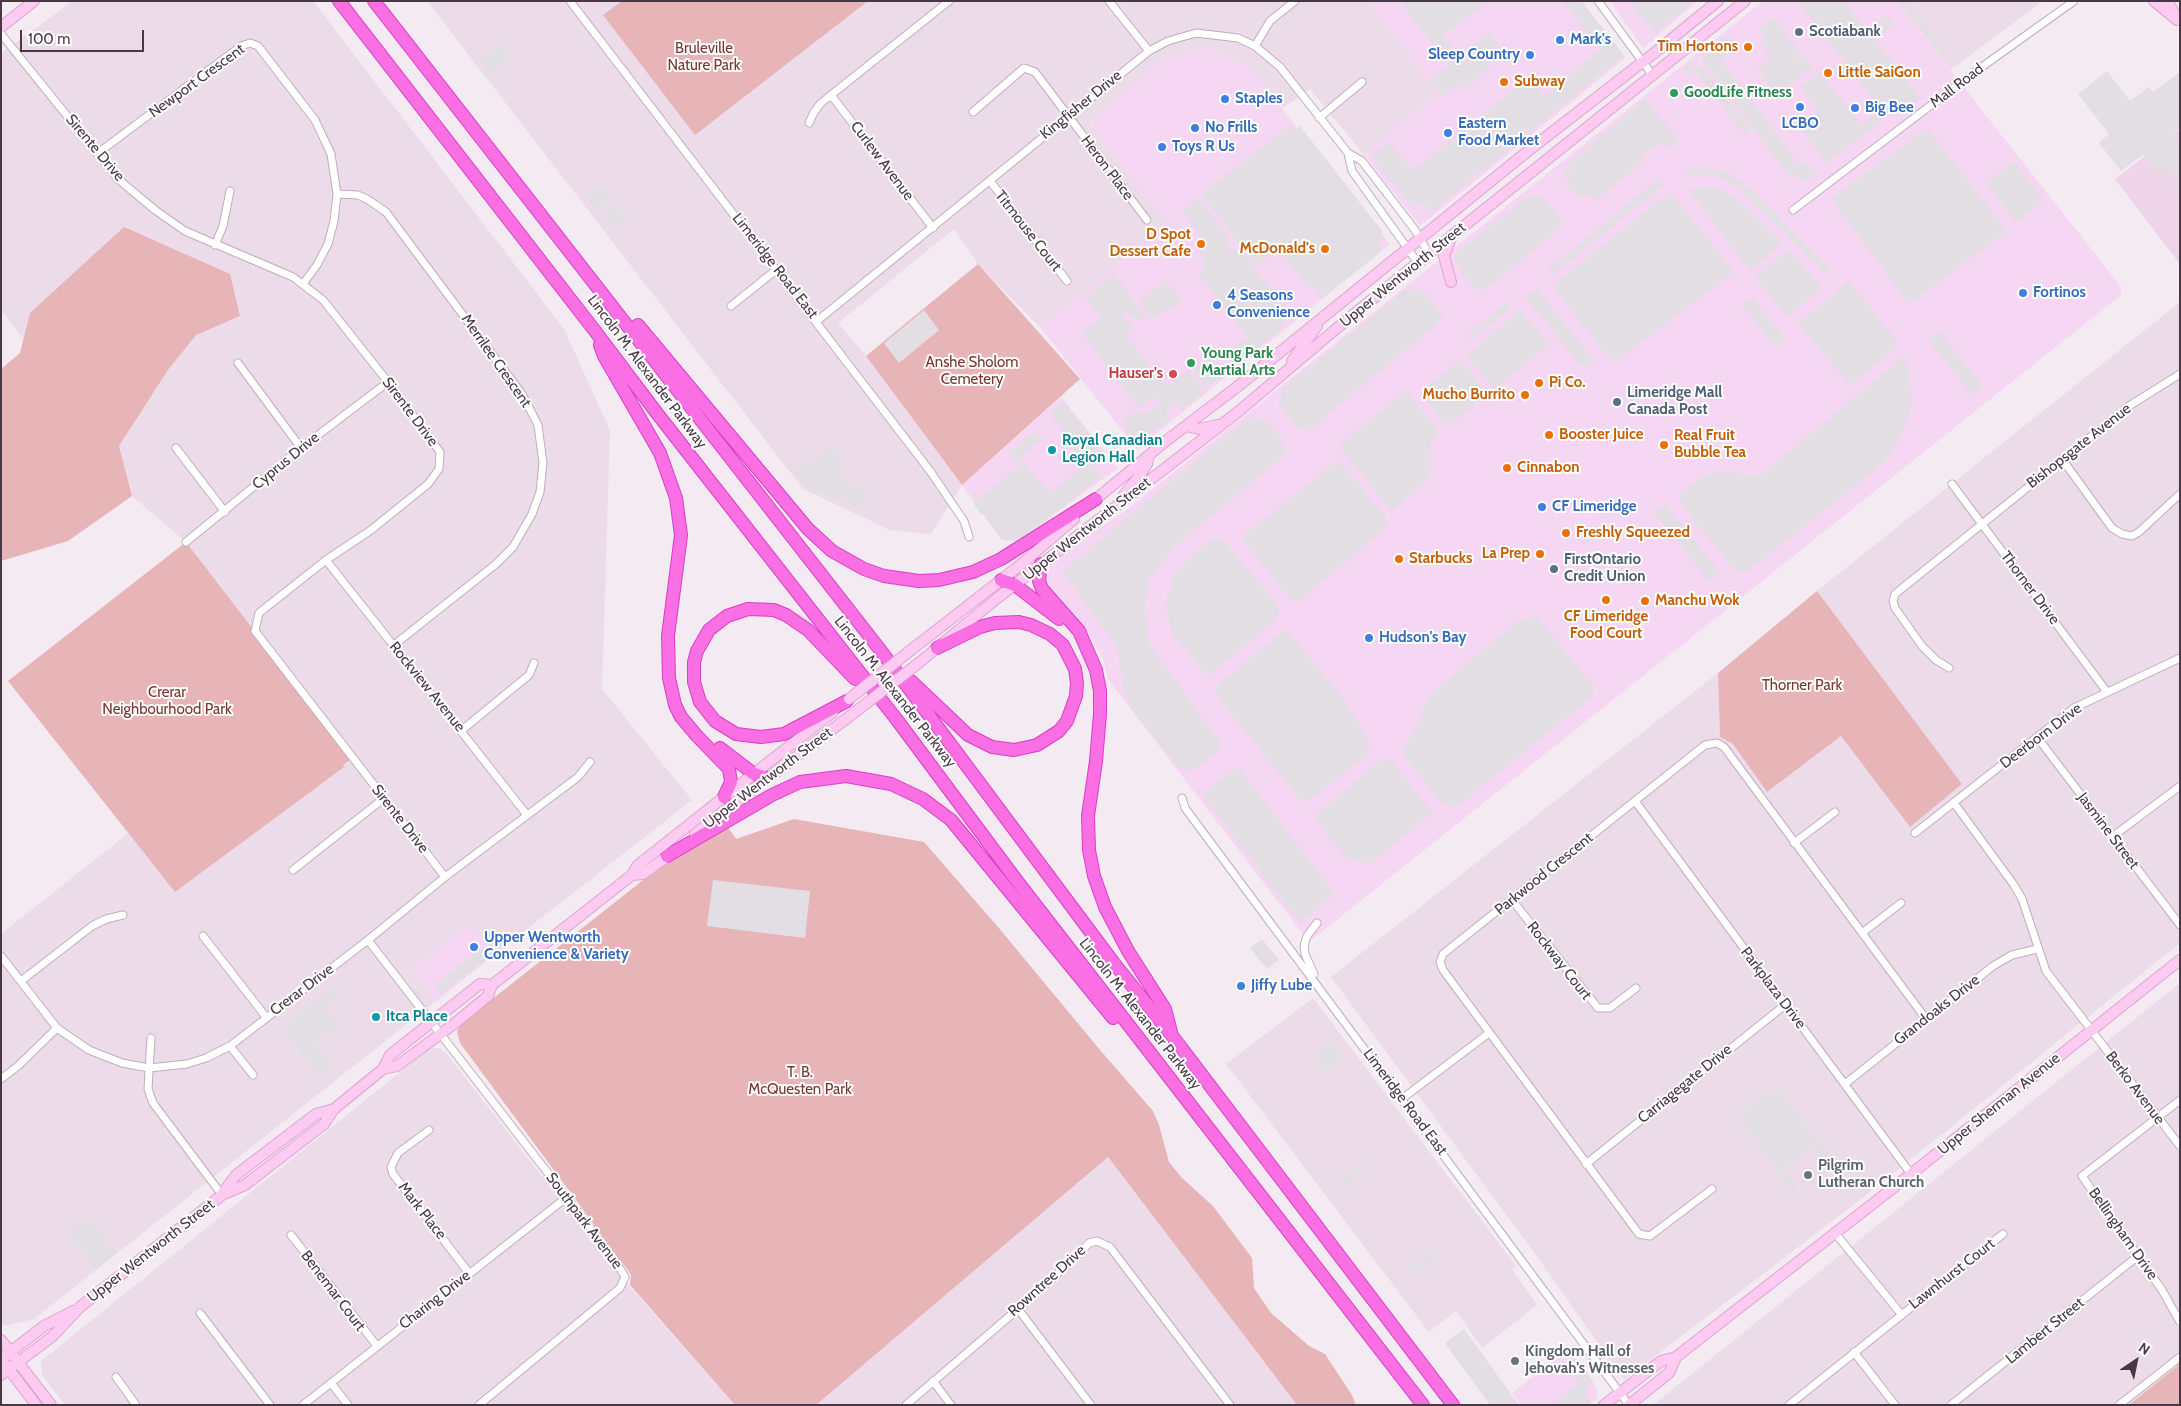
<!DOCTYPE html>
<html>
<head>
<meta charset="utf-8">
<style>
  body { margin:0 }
  #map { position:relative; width:2181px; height:1406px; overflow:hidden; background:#f4eaf2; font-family:Cabin,sans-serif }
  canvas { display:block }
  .frame { position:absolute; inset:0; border:2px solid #483846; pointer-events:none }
  .north { position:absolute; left:2111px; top:1336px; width:50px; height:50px; -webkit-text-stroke:4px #fff; paint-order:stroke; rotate:34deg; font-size:14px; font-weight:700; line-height:20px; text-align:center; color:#483846 }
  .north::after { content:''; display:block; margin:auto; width:18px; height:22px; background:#483846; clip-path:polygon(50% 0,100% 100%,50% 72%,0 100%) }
  .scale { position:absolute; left:20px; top:30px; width:124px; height:22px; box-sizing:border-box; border:2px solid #483846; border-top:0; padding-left:6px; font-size:15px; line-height:18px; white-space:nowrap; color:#483846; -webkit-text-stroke:4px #fff; paint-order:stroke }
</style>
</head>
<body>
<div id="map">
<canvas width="2181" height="1406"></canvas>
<div class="frame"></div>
<div class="north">N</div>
<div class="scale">100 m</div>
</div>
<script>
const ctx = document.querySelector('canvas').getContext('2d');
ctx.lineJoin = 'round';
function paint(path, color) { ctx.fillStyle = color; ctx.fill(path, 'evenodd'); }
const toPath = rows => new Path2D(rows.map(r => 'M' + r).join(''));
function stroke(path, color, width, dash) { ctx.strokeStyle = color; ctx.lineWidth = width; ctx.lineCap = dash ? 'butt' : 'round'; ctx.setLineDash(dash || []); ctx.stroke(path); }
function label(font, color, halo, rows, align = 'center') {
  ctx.font = font + ' Cabin,sans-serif'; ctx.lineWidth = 4; ctx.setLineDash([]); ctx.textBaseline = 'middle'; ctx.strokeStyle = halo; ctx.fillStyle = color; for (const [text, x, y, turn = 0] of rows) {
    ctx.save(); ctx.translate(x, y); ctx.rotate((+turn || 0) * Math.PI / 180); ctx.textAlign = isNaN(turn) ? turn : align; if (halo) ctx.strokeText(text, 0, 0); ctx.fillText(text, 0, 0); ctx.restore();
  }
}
paint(toPath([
  [73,1,313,1,564,329,610,430,602,689,692,800,494,955,469,924,411,969,436,1001,34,1319,5,1326,1,1322,1,934,131,831,186,542,132,496,119,446,168,370,196,334,240,316,30,313,24,340,1,310,1,53],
  [427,1,1368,1,1438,93,1365,156,1310,89,1283,108,1246,64,1205,47,1162,61,1089,124,1169,222,1141,247,1040,327,978,264,954,229,838,323,866,356,962,485,931,534,890,530,803,489],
  [1896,1,2043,1,1950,70],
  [2180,302,2180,943,1865,1196,1624,1380,1533,1251,1331,977,1718,673,1720,736,1733,744,1767,792,1841,736,1910,827,1962,784,1817,591],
  [2180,983,2180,1405,1653,1405],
  [1313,998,1516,1266,1512,1269,1537,1305,1482,1348,1456,1311,1429,1332,1226,1064],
  [430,1048,439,1048,446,1053,616,1271,735,1405,65,1405,42,1375,41,1361],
  [1108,1157,1297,1405,816,1405]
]), '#ecdce9');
paint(toPath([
  [1368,1,1582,1,1625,58,1420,226,1365,156,1438,93],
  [1610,1,1697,1,1643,48],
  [1763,1,1896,1,2121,287,2121,295,1309,942,1108,679,1103,659,1089,634,1049,588,1047,573,1050,566,1085,537,1125,511],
  [1205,47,1246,64,1390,244,1137,449,1040,327,1168,222,1089,124,1162,61],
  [1061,397,1118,468,1020,539,1003,539,962,485],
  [469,923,494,955,436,1001,411,969],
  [1568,1349,1597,1388,1597,1398,1588,1405,1521,1405,1512,1393]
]), '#f5d6f3');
paint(toPath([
  [2180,129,2180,264,2115,179]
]), '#edd4e8');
paint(toPath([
  [622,1,868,1,695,135,603,15],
  [124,227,230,274,240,316,196,335,168,370,119,446,132,496,68,541,1,561,1,369,20,353,30,313],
  [978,264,1080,379,962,485,866,356],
  [186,542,352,758,343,765,344,767,175,892,8,681],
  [1817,591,1962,784,1910,827,1841,736,1767,792,1733,744,1720,737,1718,673],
  [794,819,924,842,998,927,1100,1050,1153,1111,1159,1125,1169,1162,1182,1178,1213,1206,1252,1258,1254,1288,1271,1313,1309,1346,1325,1354,1352,1395,1356,1405,1297,1405,1108,1157,816,1405,735,1405,630,1285,631,1275,627,1269,460,1043,457,1031,462,1023,652,873,676,858,727,826,736,839],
  [2180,1364,2180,1405,2129,1405]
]), '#e7b4b7');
paint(toPath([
  [1400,1,1489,1,1444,35,1453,48,1441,56],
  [1562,1,1581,1,1624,55,1431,212,1426,205,1418,204,1413,208,1371,157,1389,142,1413,171,1528,77,1544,96,1601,49],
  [1634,1,1694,1,1655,33,1631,4],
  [1798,1,1843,1,1866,30,1886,15,1894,25,1875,40,1920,97,1895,117,1890,110,1885,114],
  [1899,1,1908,1,1947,52,1942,56],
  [1774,17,1789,36,1784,42,1785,43,1791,39,1800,51,1795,56,1798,60,1804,55,1813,67,1777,95,1757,69,1771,58,1760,43,1766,38,1759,29],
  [1490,33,1502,49,1486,61,1491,68,1462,90,1458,85,1442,97,1429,80],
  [1728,35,1737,47,1721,60,1800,165,1806,161,1816,174,1804,183,1797,175,1791,179,1702,61,1717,43],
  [500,43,513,59,491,76,479,60],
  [1690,63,1695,69,1701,65,1751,130,1745,135,1695,71,1688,76,1683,68],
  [2107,71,2130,101,2149,87,2153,92,2180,72,2180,128,2171,135,2180,146,2180,176,2174,180,2166,170,2160,174,2144,154,2121,171,2099,143,2109,134,2078,94],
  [1820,72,1861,125,1875,114,1881,122,1827,163,1800,128,1819,113,1800,87],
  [1646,99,1679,140,1669,148,1663,143,1642,154,1645,160,1595,201,1589,194,1585,194,1580,199,1566,184,1571,179,1563,178,1564,170,1573,170,1567,164],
  [1290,125,1295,130,1300,126,1382,231,1379,254,1321,298,1312,286,1309,288,1278,249,1256,266,1201,194],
  [1927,128,2007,231,1909,304,1831,199],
  [2014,161,2044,201,2016,222,1986,183],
  [1686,169,1718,169,1732,174,1758,196,1831,270,1825,274,1737,187,1718,176,1687,176],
  [1657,180,1663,185,1552,276,1548,270],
  [601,184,612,199,597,212,585,196],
  [1703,187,1721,188,1740,202,1783,243,1750,271,1688,190],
  [1670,192,1734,272,1618,360,1608,357,1552,286],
  [1537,194,1545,199,1560,217,1561,225,1558,230,1486,289,1476,290,1454,262,1457,252,1526,198],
  [1199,198,1231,240,1226,244,1229,249,1243,254,1290,313,1282,319,1286,325,1240,362,1231,351,1248,337,1198,273,1203,269,1204,260,1199,253,1208,246,1182,211],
  [615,205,627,221,617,228,612,225,605,213],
  [1789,250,1823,287,1787,317,1755,277],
  [1113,273,1146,316,1138,321,1124,311,1121,315,1134,327,1125,335,1167,387,1188,370,1204,389,1201,391,1203,394,1182,410,1177,403,1166,413,1169,419,1149,435,1146,430,1134,439,1123,423,1138,410,1143,415,1161,402,1156,396,1139,409,1084,336,1084,330,1100,317,1085,297],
  [1166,280,1182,300,1165,313,1163,311,1153,319,1139,302],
  [1848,281,1896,339,1895,349,1850,385,1798,324],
  [1406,289,1423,290,1443,315,1438,323,1308,431,1298,429,1279,406,1282,390],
  [1537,289,1596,363,1585,367,1578,363,1525,297],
  [1752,298,1786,338,1776,348,1742,305],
  [1507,302,1512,307,1470,341,1466,336],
  [924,310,939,330,899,363,884,343],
  [1521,310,1549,345,1494,389,1467,356],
  [1939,331,1983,386,1972,395,1928,340],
  [1210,356,1224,374,1207,387,1193,370],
  [1903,357,1909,370,1912,403,1899,441,1888,457,1876,469,1747,572,1734,570,1680,503,1679,494,1702,476,1719,472,1761,475],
  [1460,360,1489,394,1447,427,1420,393],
  [1406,391,1440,432,1431,442,1431,469,1429,479,1392,511,1338,446],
  [1063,401,1100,447,1087,458,1101,476,1019,541,1002,540,984,516,986,514,982,515,973,503,1020,466,1008,452,1034,431,1042,440,1020,457,1049,493,1084,466,1066,442,1069,439,1049,413],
  [1255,417,1265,420,1277,433,1287,453,1173,548,1151,576,1144,605,1149,644,1220,742,1220,749,1204,763,1190,771,1178,767,1132,709,1125,694,1117,648,1063,571,1246,419],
  [831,446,843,462,839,465,848,477,845,480,850,485,854,482,863,492,867,490,872,497,858,507,807,488,793,473],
  [1338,460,1385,516,1386,528,1299,601,1291,600,1241,538],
  [1666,504,1720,572,1709,581,1654,513],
  [1215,538,1223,540,1275,602,1280,611,1276,620,1208,676,1173,635,1165,605,1174,575,1198,550],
  [1536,616,1594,687,1592,697,1456,807,1444,804,1406,759,1402,749,1413,735,1426,701,1434,691,1517,622],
  [1283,631,1289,633,1334,687,1348,705,1370,745,1367,755,1309,801,1300,800,1215,694,1217,686],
  [1387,759,1392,761,1433,813,1371,863,1354,861,1345,856,1315,820,1318,813,1380,761],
  [1238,767,1335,894,1300,923,1202,794],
  [713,880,810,891,805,938,707,926],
  [1262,939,1279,960,1267,969,1250,948],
  [482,948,489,957,441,994,434,985],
  [334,985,342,995,326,1008,341,1026,315,1045,314,1048,316,1051,321,1047,335,1066,318,1077,284,1030,289,1026,287,1022],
  [1331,1041,1335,1046,1338,1044,1343,1050,1340,1053,1344,1059,1326,1073,1313,1055],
  [1779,1087,1837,1165,1831,1172,1812,1147,1785,1169,1798,1186,1793,1192,1737,1115],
  [1367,1161,1372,1167,1345,1189,1340,1183],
  [89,1215,117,1253,95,1270,67,1231],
  [1431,1251,1433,1253,1436,1251,1438,1254,1435,1256,1437,1258,1412,1276,1407,1269],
  [1464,1329,1519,1405,1490,1405,1445,1343],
  [1579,1363,1593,1381,1587,1386,1586,1395,1591,1402,1587,1405,1552,1405,1579,1383,1569,1370]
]), '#e3dee3');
const street = toPath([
  [570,1,930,471,964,521,969,537],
  [1109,1,1149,51],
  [1598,1,1653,76],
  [1,34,118,179,155,210,185,231,293,277,323,300,388,382,440,452,439,469,428,484,371,530,326,560,259,613,255,631,445,877],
  [1255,46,1270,21,1295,1],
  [831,95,933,228],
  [973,112,1024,68,1035,72,1147,220],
  [1319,118,1362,82],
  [809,123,814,112,821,103,949,1],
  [98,153,241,46,250,43,258,46,315,120,331,154,337,194,358,195,367,199,386,212,522,394,538,425,543,463,540,492,532,514,513,547,496,564,394,645],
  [1348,153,1352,171,1418,263],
  [990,181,1067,281],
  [1793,210,1972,74,2074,1],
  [215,245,223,226,230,191],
  [303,284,317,265,328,244,334,221,337,194],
  [731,306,776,270],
  [817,321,1149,51,1168,41,1196,33,1238,38,1255,46,1280,67,1348,153,1362,161,1415,230,1429,254],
  [238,363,301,448],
  [176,448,225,512],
  [2062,459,2112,528,2122,534,2132,536,2139,532,2180,494],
  [1952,484,2107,692],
  [186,542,301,448,388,382],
  [326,560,527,815],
  [1949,668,1936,660,1922,646,1895,608,1893,601,1895,594,2129,406,2180,374],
  [462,730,529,675,534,663],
  [2037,737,2180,925],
  [1182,798,1185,808,1629,1405],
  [1635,801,1911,1174],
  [1954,803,2014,885,2022,899,2046,971,2180,1146],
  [1915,833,2074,708,2180,658],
  [2112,837,2180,786],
  [1794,843,1835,812],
  [293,870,383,799],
  [1512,900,1598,1008,1610,1008,1636,988],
  [1862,933,1901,903],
  [203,936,266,1017],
  [368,940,615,1260,625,1277,620,1288,479,1405],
  [1,956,57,1028,89,1050,122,1063,149,1068,187,1064,206,1058,230,1046,368,940,445,877,578,777,590,762],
  [1314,974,1305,954,1304,946,1307,936,1317,923],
  [21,981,92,926,106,919,123,915],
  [151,1038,148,1089,153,1103,222,1195],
  [230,1046,253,1075],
  [1,1079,18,1066,57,1028],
  [1845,1084,1993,966,2012,955,2037,949],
  [1403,1098,1489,1033],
  [2180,1100,2082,1176,2162,1290,2180,1322],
  [429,1130,398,1153,391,1167,393,1174,469,1273],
  [1586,1164,1785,1005],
  [1712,1189,1650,1236,1639,1234,1443,970,1440,962,1443,954,1705,745,1717,743,1724,747,1926,1019],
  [1835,1233,1901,1314],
  [291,1235,377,1346],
  [1018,1309,1091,1405],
  [200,1313,270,1405],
  [1854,1352,1895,1405],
  [116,1377,136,1405],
  [933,1381,951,1405],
  [331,1383,348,1405],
  [303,1405,567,1197],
  [906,1405,1018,1309,1076,1257,1089,1243,1097,1241,1110,1247,1230,1405],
  [1789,1405,2003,1234],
  [1951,1405,2138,1256],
  [2119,1405,2180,1357]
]);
const secondary = toPath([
  [2154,1,2177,20],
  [2168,1,2176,18],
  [1,27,34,1],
  [1451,282,1444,256,1451,238],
  [1292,361,1317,326],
  [1186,426,1199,429,1217,425],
  [1124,495,1141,474,1147,464,1149,455],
  [1090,504,1166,441,1237,387,1528,151,1658,50,1718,1],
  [911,650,1019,566,1074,519],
  [920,662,995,600,1239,411,1349,318,1745,1],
  [695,834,859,709],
  [632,875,643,874,672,853],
  [383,1069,397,1066,454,1024,488,996,492,985,632,875,637,866,724,797,833,712],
  [222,1194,236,1175,316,1114,334,1109],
  [1,1340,51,1405],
  [1,1359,44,1326,73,1311],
  [5,1364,36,1405],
  [1,1375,53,1336,80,1307,222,1195,245,1185,324,1124,334,1109,383,1069,390,1055,480,984,492,985],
  [1604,1405,1661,1361,1676,1357,1911,1174,2180,960],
  [1629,1405,1669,1373,1676,1357]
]);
const highway = toPath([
  [339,1,595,331,656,412,897,720,1017,881,1423,1405],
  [374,1,881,651,1113,962,1173,1037,1453,1405],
  [638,325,808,529,832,551,864,569,884,576,919,581,939,580,973,572,1001,559,1096,499],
  [600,345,604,356,660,453,676,498,681,535,668,636,669,678,675,705,681,717,697,736,729,769,731,782,724,797],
  [1041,564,1039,581,1042,589,1079,631,1096,670,1100,691,1100,714,1096,761,1088,816,1089,850,1094,876,1105,907,1128,951,1165,1009,1171,1032],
  [1001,580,1015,585,1059,619],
  [911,681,968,735,992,747,1014,750,1037,745,1059,731,1067,721,1076,696,1077,683,1075,669,1063,645,1050,634,1031,625,1019,622,995,623,980,627,937,648],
  [847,701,784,734,761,737,736,734,715,721,700,702,694,682,694,662,697,651,709,630,727,616,748,609,774,610,786,615,808,630,855,679],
  [720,748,754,774,767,778],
  [667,856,772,795,800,782,846,776,891,784,923,799,951,820,1113,1018]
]);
stroke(street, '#c0acbd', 9);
stroke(secondary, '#dfa3d1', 12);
stroke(highway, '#da3ec6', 14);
stroke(street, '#fff', 7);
stroke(secondary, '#fdcbf1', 10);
stroke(highway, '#fa6fe4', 12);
const secondaryBridge = toPath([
  [849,699,911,650],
  [859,709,920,662]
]);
stroke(secondaryBridge, '#dfa3d1', 12, []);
stroke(secondaryBridge, '#fdcbf1', 10);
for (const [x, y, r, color] of [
  [1799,32,5,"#5c6f8a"],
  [1560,40,5,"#3f7fe0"],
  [1748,47,5,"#e8710a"],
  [1530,55,5,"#3f7fe0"],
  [1828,73,5,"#e8710a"],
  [1504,82,5,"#e8710a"],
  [1674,93,5,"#2e9e5b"],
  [1225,99,5,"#3f7fe0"],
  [1800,107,5,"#3f7fe0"],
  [1855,108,5,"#3f7fe0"],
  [1195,128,5,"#3f7fe0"],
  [1448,133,5,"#3f7fe0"],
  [1162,147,5,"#3f7fe0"],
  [1201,244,5,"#e8710a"],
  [1325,249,5,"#e8710a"],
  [2023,293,5,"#3f7fe0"],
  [1217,305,5,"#3f7fe0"],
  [1191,363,5,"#2e9e5b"],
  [1173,374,5,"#e0444e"],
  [1539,383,5,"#e8710a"],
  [1525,395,5,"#e8710a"],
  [1617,402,5,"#5c6f8a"],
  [1549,435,5,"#e8710a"],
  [1664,445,5,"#e8710a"],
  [1052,450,5,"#0f9aa8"],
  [1507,468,5,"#e8710a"],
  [1542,507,5,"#3f7fe0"],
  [1566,533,5,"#e8710a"],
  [1540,554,5,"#e8710a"],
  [1399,559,5,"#e8710a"],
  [1554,569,5,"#5c6f8a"],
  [1606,600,5,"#e8710a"],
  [1645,601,5,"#e8710a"],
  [1369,638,5,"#3f7fe0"],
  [474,947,5,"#3f7fe0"],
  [1241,986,5,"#3f7fe0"],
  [376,1017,5,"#0f9aa8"],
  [1808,1175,5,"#6b7280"],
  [1515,1361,5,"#6b7280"]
]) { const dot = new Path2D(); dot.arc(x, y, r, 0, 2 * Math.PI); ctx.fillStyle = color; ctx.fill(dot); stroke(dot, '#fff', 2); }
label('bold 15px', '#4e5e75', '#fff', [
  ["Scotiabank",1809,32],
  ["Limeridge Mall",1627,393],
  ["Canada Post",1627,410],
  ["FirstOntario",1564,560],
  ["Credit Union",1564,577]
], 'left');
label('bold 15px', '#366cbe', '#fff', [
  ["Mark's",1570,40],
  ["Sleep Country",1520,55,"right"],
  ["Staples",1235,99],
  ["Big Bee",1865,108],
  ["Eastern",1458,124],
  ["Food Market",1458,141],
  ["LCBO",1800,124,"center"],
  ["No Frills",1205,128],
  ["Toys R Us",1172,147],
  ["Fortinos",2033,293],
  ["4 Seasons",1227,296],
  ["Convenience",1227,313],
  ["CF Limeridge",1552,507],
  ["Hudson's Bay",1379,638],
  ["Upper Wentworth",484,938],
  ["Convenience & Variety",484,955],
  ["Jiffy Lube",1251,986]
], 'left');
label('bold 15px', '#c56008', '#fff', [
  ["Tim Hortons",1738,47,"right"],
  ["Little SaiGon",1838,73],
  ["Subway",1514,82],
  ["D Spot",1191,235,"right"],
  ["Dessert Cafe",1191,252,"right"],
  ["McDonald's",1315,249,"right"],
  ["Pi Co.",1549,383],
  ["Mucho Burrito",1515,395,"right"],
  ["Booster Juice",1559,435],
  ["Real Fruit",1674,436],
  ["Bubble Tea",1674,453],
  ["Cinnabon",1517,468],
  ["Freshly Squeezed",1576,533],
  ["La Prep",1530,554,"right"],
  ["Starbucks",1409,559],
  ["Manchu Wok",1655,601],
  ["CF Limeridge",1606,617,"center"],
  ["Food Court",1606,634,"center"]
], 'left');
label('15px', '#79352c', '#fff', [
  ["Bruleville",704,49],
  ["Nature Park",704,66],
  ["Anshe Sholom",972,363],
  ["Cemetery",972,380],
  ["Thorner Park",1802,686],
  ["Crerar",167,693],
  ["Neighbourhood Park",167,710],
  ["T. B.",800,1073],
  ["McQuesten Park",800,1090]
]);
label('15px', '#483846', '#fff', [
  ["Newport Crescent",197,81,-36],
  ["Mall Road",1957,86,-37],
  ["Kingfisher Drive",1081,105,-39],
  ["Sirente Drive",95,148,50],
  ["Curlew Avenue",882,161,53],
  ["Heron Place",1107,168,53],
  ["Titmouse Court",1028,231,52],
  ["Limeridge Road East",775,266,52],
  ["Upper Wentworth Street",1403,275,-39],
  ["Merrilee Crescent",496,361,55],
  ["Lincoln M. Alexander Parkway",647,372,53],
  ["Sirente Drive",410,412,53],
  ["Bishopsgate Avenue",2079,446,-38],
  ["Cyprus Drive",286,461,-39],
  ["Upper Wentworth Street",1087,529,-38],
  ["Thorner Drive",2030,588,53],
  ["Rockview Avenue",427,687,51],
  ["Lincoln M. Alexander Parkway",895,692,52],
  ["Deerborn Drive",2041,736,-37],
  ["Upper Wentworth Street",768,778,-37],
  ["Sirente Drive",400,819,52],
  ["Jasmine Street",2108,831,53],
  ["Parkwood Crescent",1544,874,-39],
  ["Rockway Court",1559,961,52],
  ["Parkplaza Drive",1773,988,53],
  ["Crerar Drive",302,990,-37],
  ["Grandoaks Drive",1937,1010,-38],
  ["Lincoln M. Alexander Parkway",1140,1014,52],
  ["Carriagegate Drive",1685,1084,-39],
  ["Berko Avenue",2135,1088,53],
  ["Limeridge Road East",1405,1102,53],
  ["Upper Sherman Avenue",1999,1104,-39],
  ["Mark Place",422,1211,52],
  ["Southpark Avenue",584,1221,53],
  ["Bellingham Drive",2123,1234,55],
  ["Upper Wentworth Street",151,1251,-38],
  ["Lawnhurst Court",1952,1274,-38],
  ["Rowntree Drive",1047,1281,-42],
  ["Benemar Court",333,1291,53],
  ["Charing Drive",435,1300,-38],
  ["Lambert Street",2045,1331,-39]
]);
label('bold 15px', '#27864d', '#fff', [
  ["GoodLife Fitness",1684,93],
  ["Young Park",1201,354],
  ["Martial Arts",1201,371]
], 'left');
label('bold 15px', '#be3a42', '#fff', [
  ["Hauser's",1163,374]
], 'right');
label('bold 15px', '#0d838f', '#fff', [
  ["Royal Canadian",1062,441],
  ["Legion Hall",1062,458],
  ["Itca Place",386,1017]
], 'left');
label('bold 15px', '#5b616d', '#fff', [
  ["Pilgrim",1818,1166],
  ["Lutheran Church",1818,1183],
  ["Kingdom Hall of",1525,1352],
  ["Jehovah's Witnesses",1525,1369]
], 'left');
</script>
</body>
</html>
